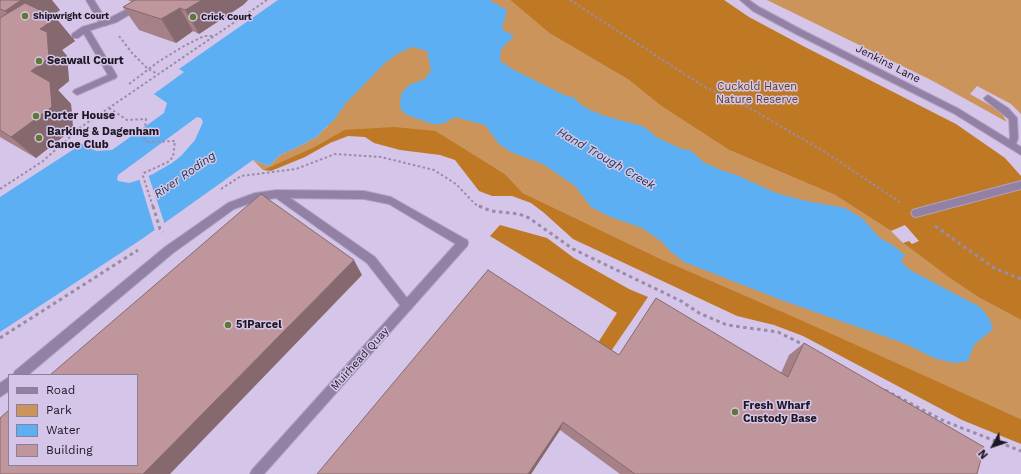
<!DOCTYPE html>
<html>
<head>
<meta charset="utf-8">
<style>
  body { margin:0 }
  #map { position:relative; width:1021px; height:474px; overflow:hidden; background:#d5c5e8; font-family:"Work Sans",sans-serif }
  canvas { display:block }
  .legend { position:absolute; left:8px; top:374px; width:130px; height:92px; box-sizing:border-box; background:#d5c5e8; border:1px solid #8b7f9a; margin:0; padding:5px 7px; list-style:none; font-size:12px; color:#1d1724 }
  .legend li { display:flex; align-items:center; gap:8px; height:20px }
  .legend b { width:20px; border:1px solid #8b7f9a }
  .north { position:absolute; left:973px; top:426px; width:40px; height:40px; -webkit-text-stroke:3px #d5c5e8; paint-order:stroke; rotate:230deg; font-size:11px; font-weight:700; line-height:16px; text-align:center; color:#1d1724 }
  .north::after { content:''; display:block; margin:auto; width:14px; height:18px; background:#1d1724; clip-path:polygon(50% 0,100% 100%,50% 72%,0 100%) }
</style>
</head>
<body>
<div id="map">
<canvas width="1021" height="474"></canvas>
<ul class="legend">
<li><b style="height:5px;background:#9281a5"></b>Road</li>
<li><b style="height:11px;background:#cb945a"></b>Park</li>
<li><b style="height:11px;background:#5daff3"></b>Water</li>
<li><b style="height:11px;background:#c0969d"></b>Building</li>
</ul>
<div class="north">N</div>
</div>
<script>
const ctx = document.querySelector('canvas').getContext('2d');
ctx.lineJoin = 'round';
function paint(path, color) { ctx.fillStyle = color; ctx.fill(path, 'evenodd'); }
const toPath = rows => new Path2D(rows.map(r => 'M' + r).join(''));
function stroke(path, color, width, dash) { ctx.strokeStyle = color; ctx.lineWidth = width; ctx.lineCap = dash ? 'butt' : 'round'; ctx.setLineDash(dash || []); ctx.stroke(path); }
function label(font, color, halo, rows, align = 'center') {
  ctx.font = font + ' "Work Sans",sans-serif'; ctx.lineWidth = 3; ctx.setLineDash([]); ctx.textBaseline = 'middle'; ctx.strokeStyle = halo; ctx.fillStyle = color; for (const [text, x, y, turn = 0] of rows) {
    ctx.save(); ctx.translate(x, y); ctx.rotate((+turn || 0) * Math.PI / 180); ctx.textAlign = isNaN(turn) ? turn : align; if (halo) ctx.strokeText(text, 0, 0); ctx.fillText(text, 0, 0); ctx.restore();
  }
}
paint(toPath([
  [424,0,510,0,549,33,629,80,661,106,729,150,835,195,891,231,903,243,951,279,978,297,1021,320,1021,419,663,260,523,193,505,174,436,131,344,130,314,147,263,170,253,160,269,166,280,155,302,145,318,136,322,131,328,126,328,102],
  [767,0,1021,0,1021,114,1011,104,977,86,970,94,993,107,1002,114,1007,122,931,80]
]), '#cb945a');
paint(toPath([
  [510,0,724,0,749,17,805,47,956,124,1005,158,1021,176,1021,320,978,297,951,279,903,243,909,241,912,244,919,241,905,225,891,231,835,195,729,150,661,106,629,80,549,33],
  [394,127,436,131,505,174,523,193,663,260,796,318,1021,419,1021,444,962,420,803,336,774,325,737,316,573,239,543,212,531,203,512,196,492,196,479,191,455,160,440,155,400,150,374,143,365,137,348,136,330,143,305,157,271,171,263,170,314,147,344,130],
  [500,225,547,238,574,258,629,289,648,297,605,360,592,352,617,313,490,236]
]), '#bf7924');
paint(toPath([
  [278,0,489,0,507,10,502,29,514,36,501,49,500,61,514,70,566,96,573,97,580,104,590,110,605,116,642,126,650,131,656,137,682,149,690,150,695,154,703,162,721,170,739,176,776,193,806,201,845,208,863,219,880,238,891,244,905,255,901,261,910,270,980,307,989,318,993,329,974,345,968,361,954,363,934,358,906,344,784,301,684,262,670,251,661,241,642,228,608,216,591,207,575,186,543,164,511,152,499,144,485,125,455,117,442,124,432,124,407,115,402,111,400,106,401,94,409,85,425,79,431,70,427,51,412,47,397,54,385,63,346,103,334,120,322,131,318,136,302,145,280,155,269,166,253,160,142,239,0,332,0,197,85,142,96,151,112,150,164,113,167,103,154,94,184,72,179,69],
  [197,117,201,118,203,122,195,140,181,156,172,163,153,174,139,180,129,183,118,181,117,179,118,175]
]), '#5daff3');
paint(toPath([
  [148,174,165,225,155,231,139,178]
]), '#d5c5e8');
const service = toPath([
  [137,4,140,4,144,6,117,22,104,26,100,23,137,4],
  [85,26,88,27,117,76,116,78,77,95,73,92,74,90,108,75,81,29,85,26],
  [988,95,1008,108,1017,118,1018,138,1015,147,1012,148,1007,145,1010,138,1009,119,985,100,984,98,988,95],
  [1021,181,1021,189,916,217,913,216,911,213,913,210,916,209,1021,181],
  [277,190,364,191,391,197,467,240,468,243,467,246,463,247,459,246,389,204,364,199,290,198,375,257,411,303,412,306,411,309,407,311,403,309,367,263,276,198,256,201,234,209,173,253,28,375,13,375,15,371,165,247,228,203,255,193,277,190],
  [9,377,9,391,0,397,0,383,9,377]
]);
const minor = toPath([
  [86,0,94,0,108,23,107,25,88,31,78,38,72,38,72,34,82,27,99,22,86,0],
  [740,0,749,0,759,7,802,30,959,109,1021,147,1021,155,953,113,796,34,753,11,740,0],
  [463,239,467,240,468,243,467,246,264,474,250,474,252,470,459,240,463,239]
]);
stroke(service, '#b0a2c1', 2);
stroke(minor, '#b0a2c1', 2);
stroke(toPath([
  [570,0,703,86,753,110,828,154,901,203],
  [119,36,132,53,148,69,158,74],
  [129,84,158,62,184,46,204,36,213,36],
  [109,108,127,120,146,119,144,139,148,142,175,141,173,157,168,162,144,173,143,176,153,207],
  [0,189,43,161,81,127,267,0],
  [221,189,241,176,296,169,335,154,381,157,434,170,456,184,475,204,482,207]
]), '#998ca8', 2, [2.5, 2.5]);
stroke(toPath([
  [153,206,160,229,163,232],
  [479,206,491,211,519,214,529,218,573,249,681,301,699,313,727,325,778,332,806,346],
  [935,226,994,268,1021,279],
  [0,338,138,250],
  [885,390,944,421,1021,451]
]), '#998ca8', 3, [3.5, 3.5]);
paint(service, '#9281a5');
paint(minor, '#9281a5');
paint(toPath([
  [0,0,60,10,52,16,75,41,62,50,67,56,69,81,58,90,71,104,73,129,36,158,0,137],
  [128,0,248,0,243,5,199,34,193,31,176,43,139,30,123,7,132,2],
  [804,343,977,474,620,474,560,430,531,474,317,474,781,373,789,355]
]), '#a58187');
paint(toPath([
  [21,0,52,0,60,10,26,34,5,11],
  [202,0,248,0,243,5,199,34,185,10],
  [180,8,193,31,176,43,161,19],
  [56,18,75,41,62,50,67,56,69,81,58,90,71,104,73,129,36,158,11,137,31,71,40,29],
  [354,260,362,275,170,474,143,474],
  [563,422,560,430,531,474,528,474]
]), '#86696e');
const building = toPath([
  [0,0,21,0,5,11,0,9,0,0],
  [135,0,202,0,185,10,180,8,161,19,123,7,135,0],
  [25,3,56,18,40,29,47,32,49,58,31,71,50,82,52,107,11,137,0,130,0,18,25,3],
  [261,194,354,260,143,474,0,474,0,418,9,410,9,465,137,465,137,375,50,375,261,194],
  [488,270,619,355,656,298,788,377,804,343,984,447,977,474,635,474,563,422,528,474,317,474,488,270]
]);
paint(building, '#c0969d');
stroke(building, '#86696e', 1);
for (const [x, y, r, color] of [
  [25,16,4,"#5f7a2e"],
  [193,17,4,"#5f7a2e"],
  [39,61,4,"#5f7a2e"],
  [36,116,4,"#5f7a2e"],
  [39,138,4,"#5f7a2e"],
  [228,325,4,"#5f7a2e"],
  [735,412,4,"#5f7a2e"]
]) { const dot = new Path2D(); dot.arc(x, y, r, 0, 2 * Math.PI); ctx.fillStyle = color; ctx.fill(dot); stroke(dot, '#d5c5e8', 1.5); }
label('bold 9px', '#1d1724', '#d5c5e8', [
  ["Shipwright Court",33,16],
  ["Crick Court",201,17]
], 'left');
label('bold 11px', '#1d1724', '#d5c5e8', [
  ["Seawall Court",47,61],
  ["Porter House",44,116],
  ["Barking & Dagenham",47,132],
  ["Canoe Club",47,145],
  ["51Parcel",236,325],
  ["Fresh Wharf",743,406],
  ["Custody Base",743,419]
], 'left');
label('11px', '#1d1724', '#d5c5e8', [
  ["Jenkins Lane",888,64,27],
  ["Muirhead Quay",360,359,-48]
]);
label('11px', '#5f4120', '#d5c5e8', [
  ["Cuckold Haven",757,87],
  ["Nature Reserve",757,100]
]);
label('italic 12px', '#163854', '#d5c5e8', [
  ["Hand Trough Creek",606,159,30],
  ["River Roding",185,175,-35]
]);
</script>
</body>
</html>
